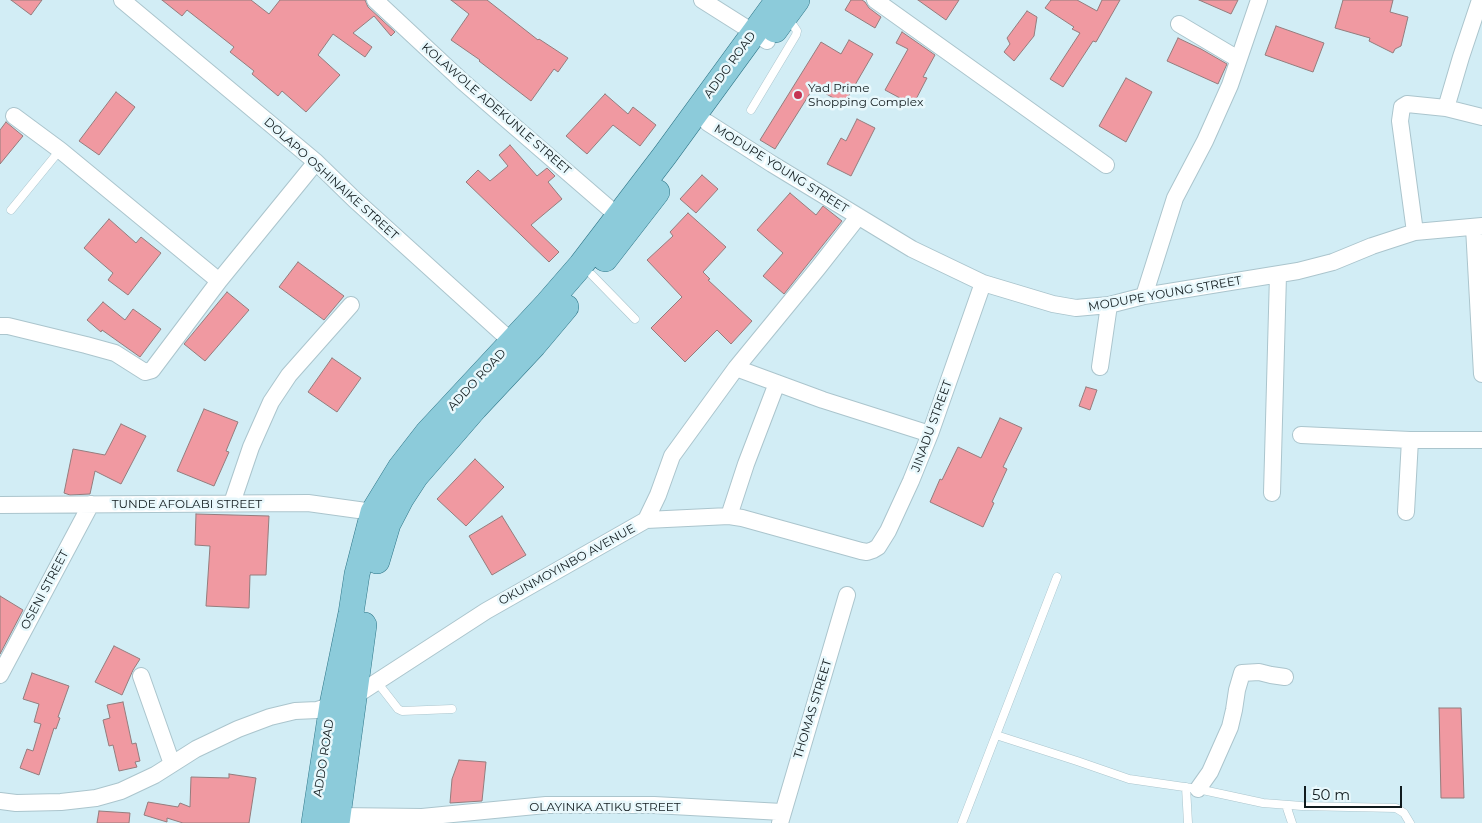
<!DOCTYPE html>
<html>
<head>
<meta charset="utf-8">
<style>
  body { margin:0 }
  #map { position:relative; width:1482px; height:823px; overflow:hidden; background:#d2edf5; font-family:Montserrat,sans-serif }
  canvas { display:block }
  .scale { position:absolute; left:1304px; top:786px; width:98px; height:22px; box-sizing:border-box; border:2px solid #111b1e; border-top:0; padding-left:6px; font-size:15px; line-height:18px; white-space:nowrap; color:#111b1e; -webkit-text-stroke:4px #e8f8fc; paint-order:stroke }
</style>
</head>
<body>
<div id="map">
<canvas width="1482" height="823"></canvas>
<div class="scale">50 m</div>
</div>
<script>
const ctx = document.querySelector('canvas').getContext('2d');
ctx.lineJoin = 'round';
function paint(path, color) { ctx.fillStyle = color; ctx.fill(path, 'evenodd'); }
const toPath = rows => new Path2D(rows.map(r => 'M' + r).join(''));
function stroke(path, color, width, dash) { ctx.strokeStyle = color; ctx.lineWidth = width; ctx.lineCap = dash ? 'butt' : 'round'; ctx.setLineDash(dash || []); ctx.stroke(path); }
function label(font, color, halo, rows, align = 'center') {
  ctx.font = font + ' Montserrat,sans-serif'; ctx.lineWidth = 5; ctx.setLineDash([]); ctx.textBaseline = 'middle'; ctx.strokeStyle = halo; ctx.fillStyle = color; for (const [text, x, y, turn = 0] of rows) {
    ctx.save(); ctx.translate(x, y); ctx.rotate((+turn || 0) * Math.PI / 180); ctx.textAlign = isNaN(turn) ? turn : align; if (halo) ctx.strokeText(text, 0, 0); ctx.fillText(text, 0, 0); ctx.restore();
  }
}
const building = toPath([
  [11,0,42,0,31,15,11,0],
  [162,0,251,0,269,14,280,0,365,0,368,7,395,32,391,36,374,16,353,33,372,47,365,57,333,34,318,55,340,75,306,112,282,91,278,96,252,74,254,71,230,52,234,47,187,10,182,16,162,0],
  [451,0,487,0,538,40,539,39,568,58,558,72,554,69,531,101,479,61,480,60,451,40,469,14,451,0],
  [851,0,862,0,865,2,869,8,881,17,875,28,845,10,851,0],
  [918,0,959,0,946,20,918,0],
  [1051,0,1077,0,1097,11,1102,0,1120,0,1096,42,1093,41,1063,87,1050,79,1080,33,1072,29,1074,27,1045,8,1051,0],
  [1199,0,1238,0,1231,14,1199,0],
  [1343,0,1393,0,1390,12,1408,17,1401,46,1395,49,1393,53,1369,41,1370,38,1335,28,1343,0],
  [1027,11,1037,17,1034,36,1014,61,1004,52,1010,44,1007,38,1027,11],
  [1276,26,1324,43,1313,72,1265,55,1276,26],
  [902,32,935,55,923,77,927,78,913,105,885,90,908,49,896,43,902,32],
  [1178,38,1201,49,1227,64,1218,84,1167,61,1178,38],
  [849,40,873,54,844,104,814,87,775,149,760,140,821,42,841,54,849,40],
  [1126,78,1152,92,1126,142,1099,126,1126,78],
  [116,92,135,107,99,155,79,141,116,92],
  [605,94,628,114,633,107,656,125,640,146,613,125,587,154,566,136,605,94],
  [857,119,875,128,851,176,827,164,841,138,846,141,857,119],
  [6,122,23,136,0,164,0,130,6,122],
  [510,145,537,176,547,168,555,176,548,182,562,199,531,225,559,252,549,262,466,182,478,170,490,181,508,166,499,155,510,145],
  [702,175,718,189,696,213,680,199,702,175],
  [790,193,816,215,823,206,842,221,784,294,763,276,783,253,757,230,790,193],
  [688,213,726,247,703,272,710,279,708,280,752,321,731,344,717,330,685,362,651,328,682,297,647,260,673,236,670,232,688,213],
  [109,219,136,243,141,237,161,253,128,295,108,280,113,273,84,248,109,219],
  [298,262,344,296,324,320,279,287,298,262],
  [227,292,249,310,205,361,184,344,227,292],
  [103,302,125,320,133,309,161,329,140,357,102,330,101,332,87,320,103,302],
  [332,358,361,378,337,412,308,392,332,358],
  [1086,387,1097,390,1090,410,1079,406,1086,387],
  [204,409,238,422,226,451,229,452,214,486,177,471,204,409],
  [1000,418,1022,428,1003,467,1007,469,992,502,994,503,983,527,930,502,940,479,942,480,958,447,981,458,1000,418],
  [121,424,146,436,121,484,95,471,90,494,70,495,64,493,73,449,105,455,121,424],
  [475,459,504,487,466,526,437,499,475,459],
  [196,514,269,516,266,575,250,575,249,608,206,606,210,546,195,545,196,514],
  [502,516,526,555,492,575,469,536,502,516],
  [0,596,23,610,0,654,0,596],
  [114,646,140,659,133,670,122,695,95,682,114,646],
  [32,673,69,686,58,717,60,718,56,729,54,728,39,775,20,768,27,749,33,751,41,724,34,722,39,704,23,699,32,673],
  [123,702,132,744,136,743,140,761,135,762,137,767,119,771,113,745,109,746,103,720,110,718,107,705,123,702],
  [1439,708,1461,708,1464,798,1441,798,1439,708],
  [459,760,486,762,482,801,450,803,452,779,459,760],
  [229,774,256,778,249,823,183,823,167,818,167,822,144,815,148,802,178,807,180,803,190,807,191,777,229,778,229,774],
  [99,811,130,813,129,823,97,823,99,811]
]);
paint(building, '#f099a1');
stroke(building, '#947c7d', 1);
const service = toPath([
  [751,110,796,35,797,31,789,19],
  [11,210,60,150],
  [592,275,635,319],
  [377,682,398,709,402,711,452,709],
  [996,735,1077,761,1129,779,1198,789,1263,803,1302,806,1396,808,1404,813,1410,823],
  [1186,787,1188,823],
  [1286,805,1292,823],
  [962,823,1057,577]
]);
const minor = toPath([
  [122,0,316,162,355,200,512,342],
  [375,0,462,81,618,216],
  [702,0,767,41],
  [875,0,1106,165],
  [1179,24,1238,59],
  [1446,108,1461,57,1480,0],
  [14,116,60,150,219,281],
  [708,123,772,164,912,249,983,283,1053,304,1076,308,1109,305,1144,296,1298,271,1333,262,1372,246,1415,232,1482,226],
  [1474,227,1482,374],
  [1415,232,1400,121,1402,107,1407,104,1446,108,1482,117],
  [1144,296,1175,198,1205,141,1230,85,1259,0],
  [0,326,8,326,86,345,115,353,145,372,152,370,219,281,316,162],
  [1100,367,1109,305],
  [736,368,823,400,930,434],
  [1301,435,1410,440,1482,440],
  [1272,493,1278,275],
  [232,503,251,447,271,402,289,375,351,305],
  [0,505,308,503,373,512],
  [1406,512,1410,440],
  [729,516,746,464,777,383],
  [646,520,658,495,672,456,736,368,818,268,858,217],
  [0,675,91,504],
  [141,676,172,764],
  [355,696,486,611,646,520,729,516,742,518,861,551,867,552,873,550,878,547,888,531,911,481,930,434,983,283],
  [1198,789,1210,772,1230,727,1234,710,1237,690,1242,673,1259,672,1271,675,1285,677],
  [0,801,16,803,61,802,96,798,121,791,155,775,196,749,238,729,270,717,295,711,317,710,332,705],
  [338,816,422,817,546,805,654,805,782,812],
  [780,823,847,595]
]);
const primary = toPath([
  [775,30,797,0],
  [605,259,657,192],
  [377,561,388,524,401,499,416,476,475,408,534,345,566,307],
  [314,823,332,705,351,613,357,574,373,512,400,468,428,432,548,303,581,265,665,155,778,0],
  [337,823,364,625]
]);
stroke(service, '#abc5cd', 9);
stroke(minor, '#abc5cd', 18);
stroke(primary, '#307789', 26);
stroke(service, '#fff', 8);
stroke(minor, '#fff', 16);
stroke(primary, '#8ccbda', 25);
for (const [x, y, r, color] of [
  [798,95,5,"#c53553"]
]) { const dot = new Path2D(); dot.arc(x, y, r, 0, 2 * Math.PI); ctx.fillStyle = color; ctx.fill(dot); stroke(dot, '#e8f8fc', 2); }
label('12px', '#111b1e', '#e8f8fc', [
  ["ADDO ROAD",730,65,-54],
  ["KOLAWOLE ADEKUNLE STREET",496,109,41],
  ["MODUPE YOUNG STREET",781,169,32],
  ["DOLAPO OSHINAIKE STREET",331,179,42],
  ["MODUPE YOUNG STREET",1165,294,-10],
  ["ADDO ROAD",477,380,-47],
  ["JINADU STREET",932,426,-70],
  ["TUNDE AFOLABI STREET",187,504],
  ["OKUNMOYINBO AVENUE",567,565,-29],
  ["OSENI STREET",45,590,-62],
  ["THOMAS STREET",813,709,-73],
  ["ADDO ROAD",324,758,-81],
  ["OLAYINKA ATIKU STREET",605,807]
]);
label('12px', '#111b1e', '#e8f8fc', [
  ["Yad Prime",808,88],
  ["Shopping Complex",808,102]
], 'left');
</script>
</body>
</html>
